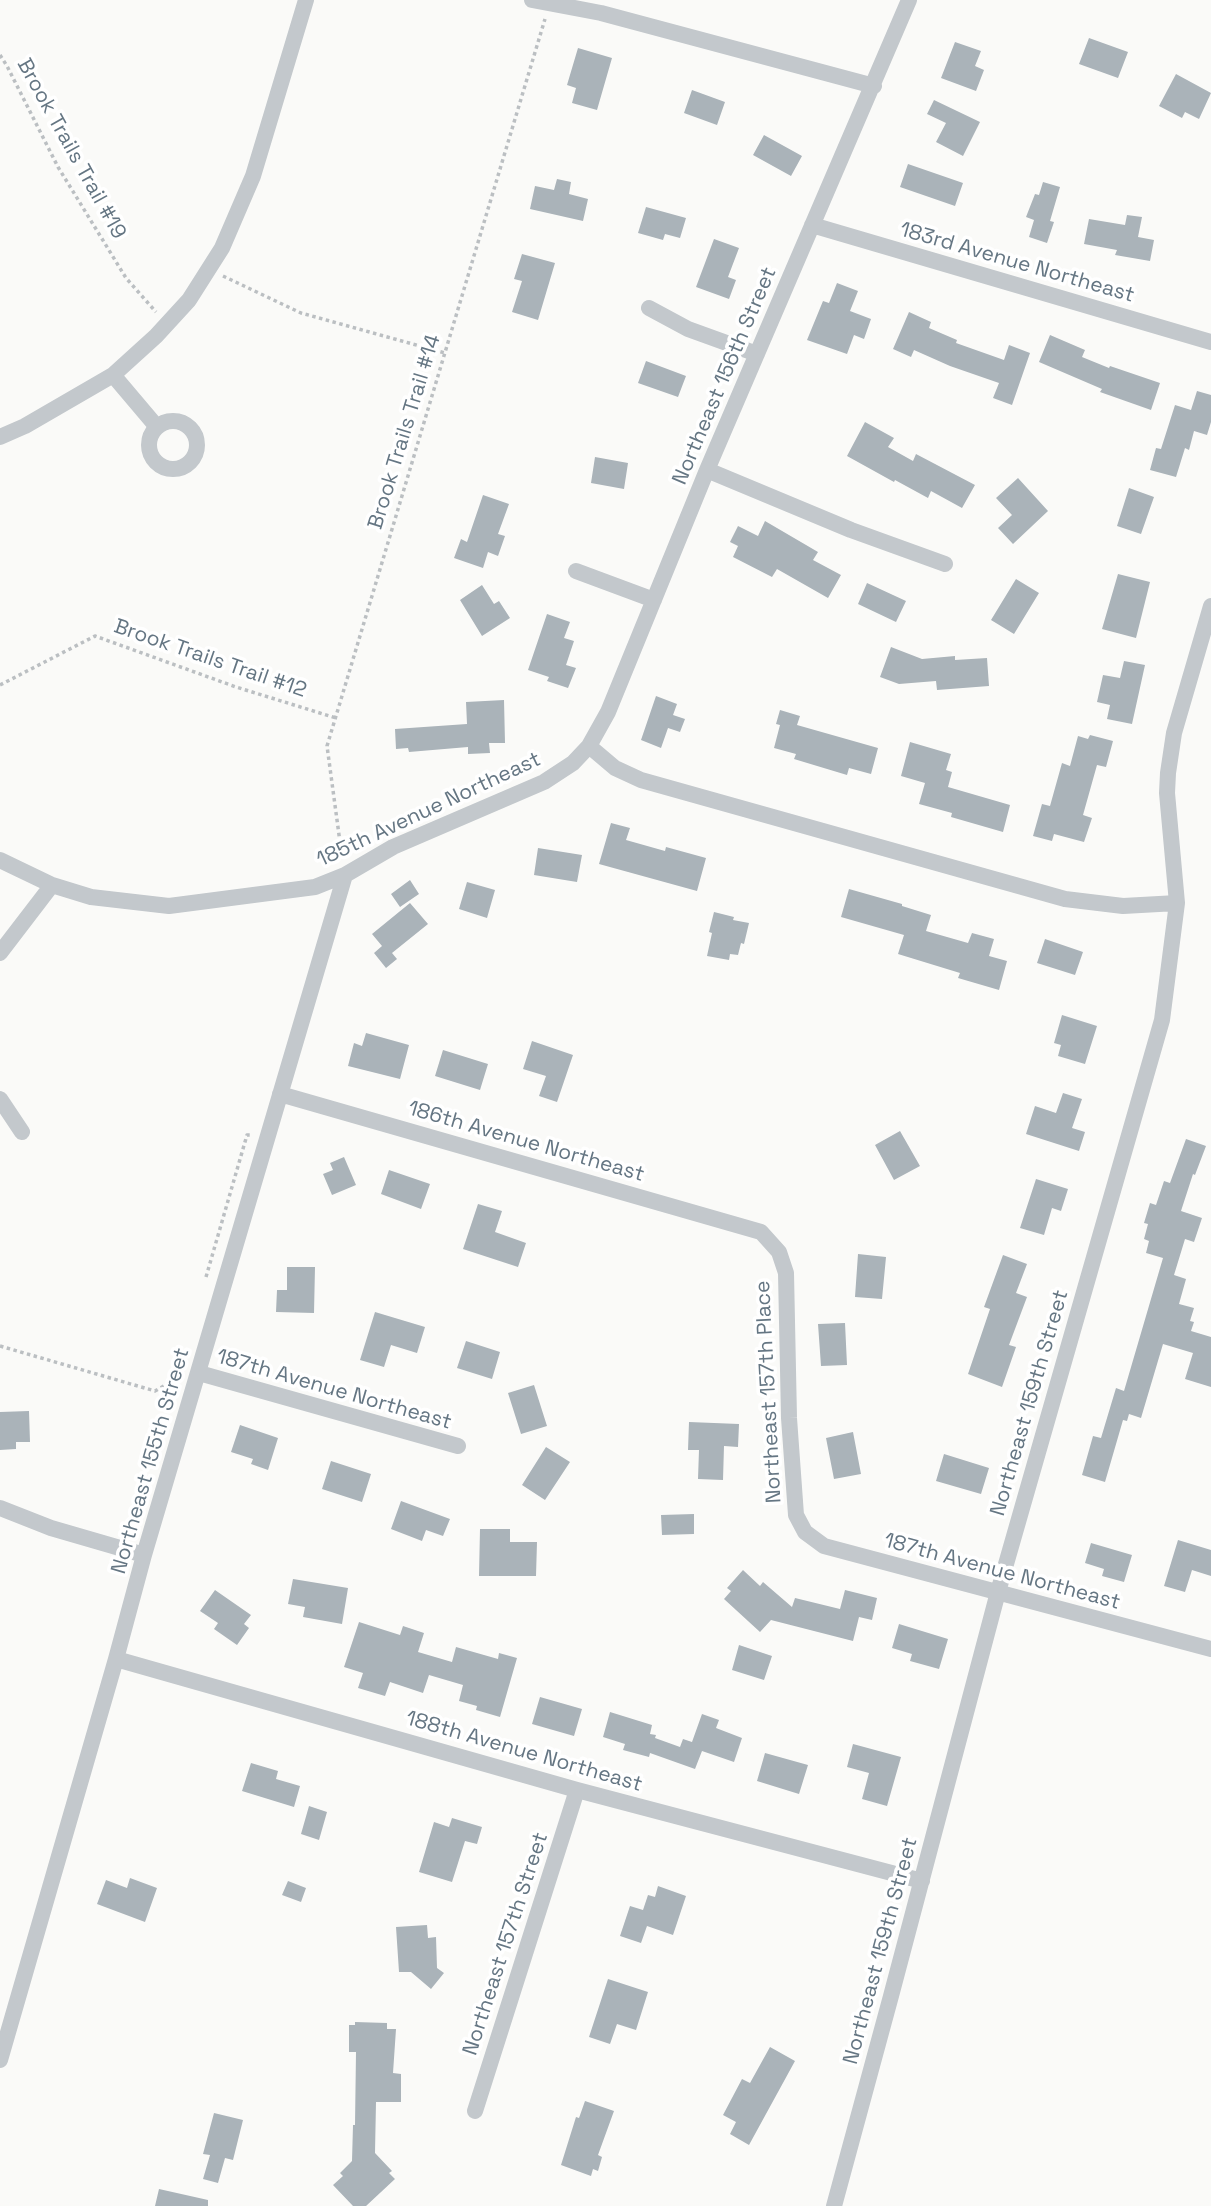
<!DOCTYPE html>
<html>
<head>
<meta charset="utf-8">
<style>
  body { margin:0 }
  canvas { display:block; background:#fafaf8 }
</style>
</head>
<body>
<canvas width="1211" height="2206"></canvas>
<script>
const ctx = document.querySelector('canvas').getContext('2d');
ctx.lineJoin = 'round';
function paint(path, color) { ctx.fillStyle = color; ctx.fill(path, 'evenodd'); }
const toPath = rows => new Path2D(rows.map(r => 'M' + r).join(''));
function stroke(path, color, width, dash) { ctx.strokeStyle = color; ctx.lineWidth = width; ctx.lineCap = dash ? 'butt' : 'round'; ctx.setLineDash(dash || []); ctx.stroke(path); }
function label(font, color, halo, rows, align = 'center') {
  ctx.font = font + ' "Space Grotesk",sans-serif'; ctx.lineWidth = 7; ctx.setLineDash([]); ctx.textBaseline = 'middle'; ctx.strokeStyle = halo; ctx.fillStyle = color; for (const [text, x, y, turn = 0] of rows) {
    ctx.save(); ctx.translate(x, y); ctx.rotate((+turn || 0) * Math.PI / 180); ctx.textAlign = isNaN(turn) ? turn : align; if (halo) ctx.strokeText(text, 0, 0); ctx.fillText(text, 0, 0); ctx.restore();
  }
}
paint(toPath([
  [1089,38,1128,52,1118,78,1079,64],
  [955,42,981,51,975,66,984,70,976,91,941,78],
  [578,48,612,58,597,110,572,103,576,88,567,85],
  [1176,74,1211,93,1199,119,1185,112,1182,118,1159,106],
  [692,90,725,102,717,125,684,113],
  [934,100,980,122,963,156,936,142,946,123,927,114],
  [764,135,802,156,791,176,753,155],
  [908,164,963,183,955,206,900,187],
  [557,179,571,182,569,194,588,199,583,221,530,209,535,186,554,190],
  [1043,182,1060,187,1050,221,1054,222,1047,243,1029,237,1034,220,1026,217,1035,194,1039,195],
  [646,207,686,218,680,238,665,234,663,240,638,233],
  [1127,215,1142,217,1138,237,1154,240,1150,261,1115,255,1117,250,1084,244,1089,219,1125,225],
  [714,239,739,248,728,277,736,280,729,299,696,287],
  [522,254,555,263,538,320,512,312,522,281,514,279],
  [837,283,858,291,850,311,871,319,864,339,854,335,847,354,807,340,823,301,829,303],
  [909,312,931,322,929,328,957,340,956,343,1004,360,1009,345,1030,353,1012,405,993,398,999,383,950,366,914,350,911,357,893,349],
  [1050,335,1085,350,1082,357,1109,368,1110,366,1160,383,1151,410,1100,392,1102,389,1039,362],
  [646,361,686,376,678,397,638,383],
  [1197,391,1211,395,1211,422,1207,435,1194,431,1189,450,1185,448,1176,477,1150,470,1156,448,1161,449,1175,405,1191,410],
  [865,422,894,438,888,447,913,461,916,454,975,485,962,508,931,491,928,498,895,480,894,482,847,456],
  [595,457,628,463,624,489,591,483],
  [1018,478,1048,511,1013,544,998,528,1012,515,996,498],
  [1129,488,1154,497,1141,534,1117,526],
  [483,495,509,504,498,534,505,536,498,556,488,552,483,568,454,558,461,539,467,542],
  [765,521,818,552,813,560,841,575,828,598,777,569,772,577,733,557,738,546,730,542,738,526,758,536],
  [1118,574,1150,582,1136,638,1102,629],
  [1016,579,1039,593,1014,634,991,620],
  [867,583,906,601,896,622,858,604],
  [482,585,494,604,499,601,510,618,482,636,460,600],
  [547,614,570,622,564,638,574,641,566,665,576,668,568,688,547,681,549,677,528,670],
  [891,647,922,659,955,656,955,660,987,658,989,686,937,690,936,681,899,684,880,677],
  [1124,661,1145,665,1132,724,1107,719,1110,705,1097,702,1103,675,1120,678],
  [656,696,677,704,673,715,685,719,680,732,668,728,661,748,641,740],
  [504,700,505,743,489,743,490,753,468,754,468,747,409,752,408,748,396,749,395,729,467,724,466,702],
  [780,710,800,716,797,725,878,748,871,774,849,768,847,775,794,759,796,754,774,748,780,725,776,724],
  [1090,735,1113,741,1106,767,1097,765,1083,815,1092,818,1084,842,1054,834,1052,841,1033,836,1042,804,1050,806,1062,763,1070,766,1078,736,1088,739],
  [910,742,951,754,946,770,952,772,948,787,1010,805,1003,832,951,817,952,813,919,804,925,783,901,776],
  [611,823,630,828,626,840,665,851,666,847,706,858,697,891,599,864],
  [538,848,582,855,577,882,534,875],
  [410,880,419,894,400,907,391,894],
  [467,882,495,890,487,918,459,909],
  [849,889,902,904,902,906,931,915,926,931,968,943,972,933,994,939,989,956,1007,961,999,990,958,978,960,973,898,954,904,935,841,917],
  [410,903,428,924,392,953,397,959,386,968,374,953,382,946,372,934],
  [714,912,734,917,733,920,749,923,744,944,741,943,738,955,730,954,729,960,707,956,712,933,709,932],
  [1045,939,1083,952,1075,975,1037,963],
  [1062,1015,1097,1026,1085,1064,1058,1056,1061,1045,1054,1043],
  [366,1033,409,1045,400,1079,348,1066,354,1043,362,1046],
  [532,1041,573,1055,557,1102,539,1096,546,1076,523,1069],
  [443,1050,488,1064,480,1090,435,1076],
  [1063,1093,1082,1099,1072,1128,1085,1132,1079,1151,1026,1134,1035,1106,1056,1113],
  [900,1131,920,1166,894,1180,875,1145],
  [1186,1139,1206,1146,1195,1175,1193,1174,1181,1211,1202,1218,1194,1242,1185,1239,1174,1275,1186,1279,1179,1304,1194,1308,1190,1321,1194,1322,1191,1331,1211,1337,1211,1387,1185,1379,1193,1353,1163,1344,1141,1418,1129,1414,1127,1421,1123,1420,1105,1482,1082,1475,1093,1436,1101,1438,1116,1388,1124,1391,1163,1258,1146,1253,1149,1241,1144,1239,1148,1224,1144,1223,1150,1203,1156,1205,1164,1181,1170,1183],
  [344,1157,356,1185,332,1195,323,1174,333,1170,330,1163],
  [389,1170,430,1184,421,1209,381,1194],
  [1036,1179,1068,1189,1061,1211,1052,1208,1044,1235,1020,1228],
  [478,1204,502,1211,495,1232,526,1243,518,1267,463,1249],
  [858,1254,886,1257,882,1299,855,1297],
  [1003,1255,1027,1264,1016,1293,1027,1297,1009,1345,1016,1347,1002,1387,968,1374,990,1309,984,1307],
  [287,1267,315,1267,314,1313,276,1312,277,1290,287,1290],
  [375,1312,425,1327,417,1353,391,1345,384,1367,360,1360],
  [845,1323,847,1365,821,1366,818,1324],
  [466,1341,500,1352,492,1379,457,1368],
  [534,1385,547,1426,521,1434,508,1393],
  [29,1411,30,1442,16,1442,16,1449,0,1450,0,1412],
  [689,1422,739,1424,738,1447,724,1446,723,1480,698,1479,699,1450,688,1450],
  [240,1425,278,1438,268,1470,251,1464,253,1459,231,1452],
  [853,1432,861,1474,834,1479,826,1438],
  [546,1447,570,1462,545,1500,522,1485],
  [944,1454,989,1468,981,1494,936,1481],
  [331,1461,371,1474,362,1502,322,1489],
  [401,1501,450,1519,443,1536,426,1530,422,1541,391,1529],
  [694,1514,694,1534,662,1535,661,1515],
  [480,1529,510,1529,510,1542,537,1542,536,1576,479,1576],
  [1178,1540,1211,1550,1211,1576,1192,1570,1185,1592,1164,1586],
  [1091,1543,1132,1555,1124,1582,1102,1576,1104,1569,1085,1563],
  [743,1570,760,1586,763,1582,792,1607,795,1598,840,1609,845,1590,877,1598,872,1620,859,1617,853,1641,771,1620,760,1632,724,1599,731,1591,727,1588],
  [293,1579,348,1588,342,1624,303,1617,305,1607,288,1604],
  [215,1590,251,1615,244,1624,249,1628,237,1645,214,1629,218,1623,200,1611],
  [359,1622,400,1635,403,1626,424,1633,418,1652,452,1662,456,1647,498,1659,499,1653,517,1658,500,1717,476,1710,477,1706,459,1701,463,1685,429,1675,423,1693,390,1682,385,1696,358,1688,363,1673,344,1667],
  [899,1624,948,1639,939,1669,910,1661,912,1654,892,1648],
  [739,1645,772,1656,764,1680,732,1670],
  [540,1697,582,1709,574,1736,532,1724],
  [610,1712,652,1725,650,1734,656,1735,655,1738,680,1747,683,1739,692,1742,702,1714,719,1720,716,1728,742,1738,734,1762,702,1751,695,1769,650,1753,649,1757,623,1750,625,1744,603,1737],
  [853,1744,901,1757,887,1806,862,1799,869,1773,847,1767],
  [765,1753,808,1765,799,1794,757,1781],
  [251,1763,278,1771,276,1779,300,1786,294,1807,242,1791],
  [309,1806,327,1812,319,1840,301,1834],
  [452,1818,482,1827,477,1844,465,1841,452,1882,419,1872,434,1822,449,1827],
  [130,1878,157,1888,145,1922,97,1904,106,1880,127,1888],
  [288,1881,306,1888,301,1902,282,1895],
  [658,1886,686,1896,673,1935,647,1926,641,1943,620,1936,630,1906,643,1910,648,1895,655,1897],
  [427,1925,428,1938,436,1937,437,1968,444,1973,431,1989,411,1972,399,1972,396,1927],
  [608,1979,648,1992,636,2030,617,2024,610,2044,589,2037],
  [355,2022,387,2023,387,2029,396,2029,393,2073,401,2074,401,2102,376,2102,375,2153,392,2171,389,2173,395,2179,366,2206,353,2206,333,2185,343,2176,340,2173,352,2161,353,2125,355,2125,356,2052,349,2052,349,2025,355,2025],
  [770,2047,795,2061,749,2145,730,2134,736,2122,723,2115,742,2079,750,2083],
  [585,2101,614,2111,598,2155,602,2157,598,2171,593,2169,591,2176,561,2165,576,2117,579,2118],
  [214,2113,243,2120,233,2160,225,2158,218,2183,203,2179,210,2155,203,2154],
  [159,2189,208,2200,208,2206,155,2206]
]), '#aab3b9');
stroke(toPath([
  [0,55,7,66,58,167,126,278,156,312],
  [223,276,301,313,445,353],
  [0,685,95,636,236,687,336,718],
  [342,857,327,746,545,19],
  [206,1277,247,1135,252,1135],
  [0,1346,155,1391,174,1380,184,1355]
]), '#bbbfc2', 3.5, [3.5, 3.5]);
stroke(toPath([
  [532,0,601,13,874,86],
  [812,225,1211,342],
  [649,308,688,329,757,354],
  [113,375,157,427],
  '149 445a24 24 0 1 1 48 0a24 24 0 1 1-48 0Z',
  [0,437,25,426,113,375,156,336,189,300,222,248,253,176,306,0],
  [707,470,851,530,945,564],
  [576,571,654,600],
  [589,746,615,768,641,780,1065,899,1123,906,1177,903],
  [0,860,52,885,91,897,169,906,315,887,345,875,393,847,544,782,573,763,589,746,608,712,707,470,909,0],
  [0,953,52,885],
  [280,1094,761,1232,779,1252,786,1273,789,1418,796,1515,805,1532,824,1546,1211,1649],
  [0,1099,22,1132],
  [199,1373,458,1446],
  [0,1508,51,1528,144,1555],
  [116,1659,577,1790,922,1881],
  [0,2060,116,1659,144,1555,345,875],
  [475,2111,577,1790],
  [834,2206,891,1996,998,1592,1162,1020,1177,903,1167,793,1168,773,1174,733,1211,606]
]), '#c3c8cc', 16);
label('21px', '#657683', '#fff', [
  ["Brook Trails Trail #19",71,149,61],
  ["183rd Avenue Northeast",1017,263,16],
  ["Northeast 156th Street",725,376,-67],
  ["Brook Trails Trail #14",405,432,-73],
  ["Brook Trails Trail #12",210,659,19],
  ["185th Avenue Northeast",429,810,-25],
  ["186th Avenue Northeast",526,1142,16],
  ["187th Avenue Northeast",334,1390,16],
  ["Northeast 157th Place",769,1392,-93],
  ["Northeast 159th Street",1030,1403,-74],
  ["Northeast 155th Street",151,1461,-74],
  ["187th Avenue Northeast",1002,1572,15],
  ["188th Avenue Northeast",524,1752,16],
  ["Northeast 157th Street",506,1944,-72],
  ["Northeast 159th Street",881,1951,-75]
]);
</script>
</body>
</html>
